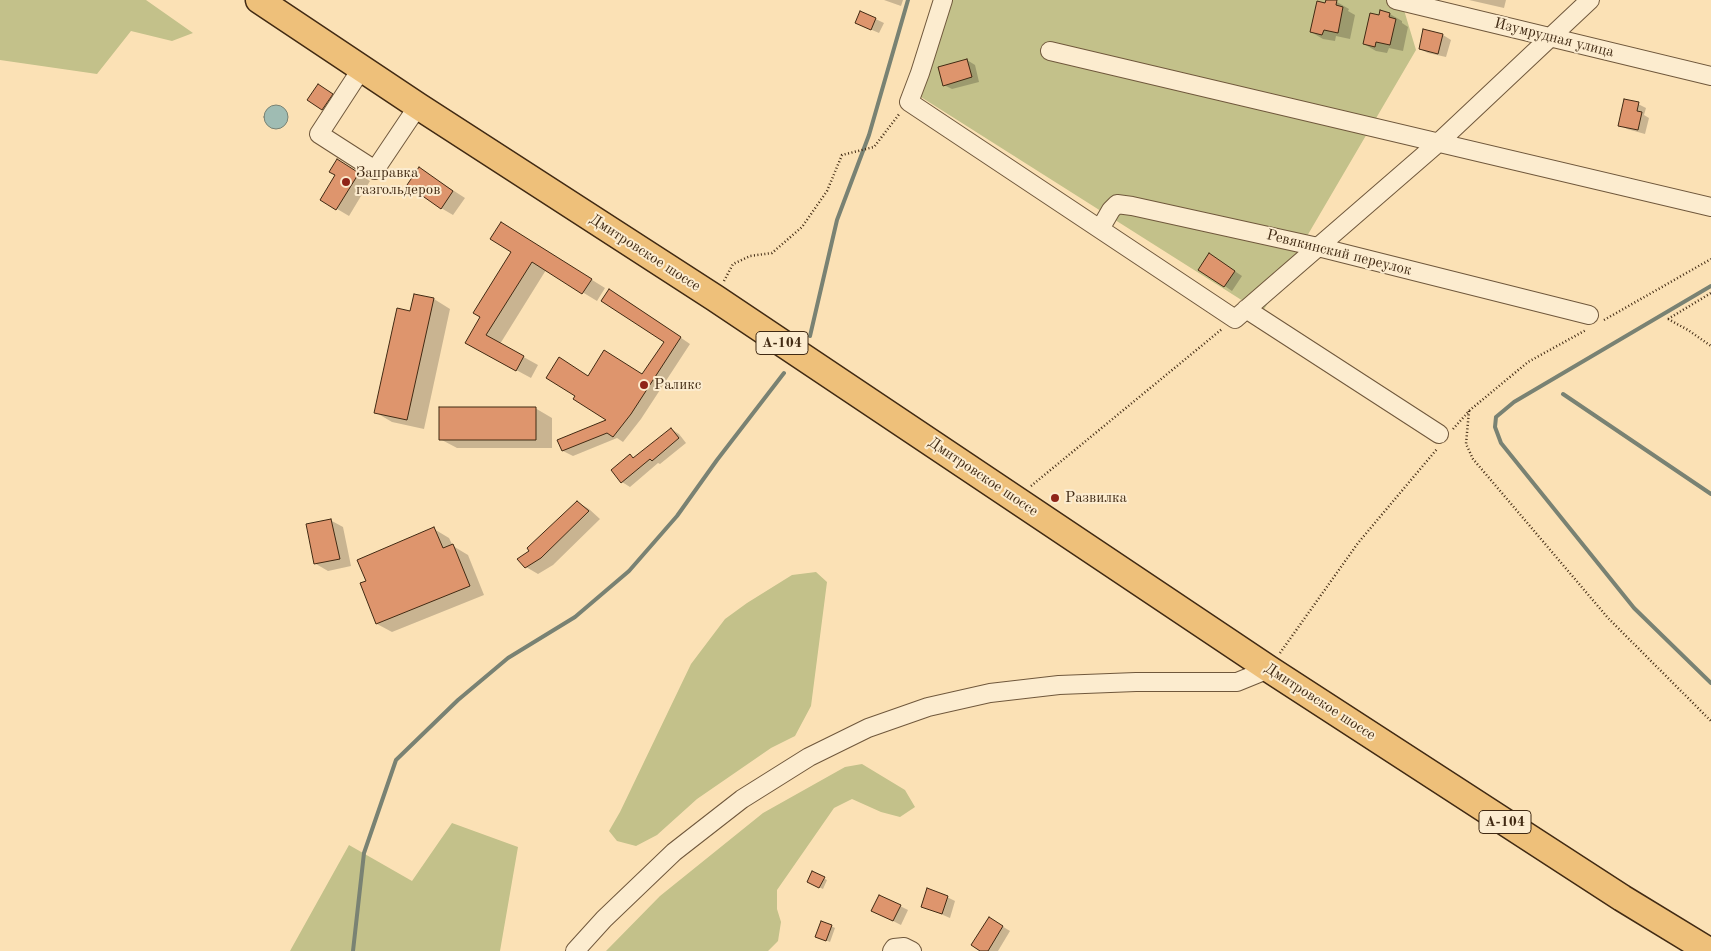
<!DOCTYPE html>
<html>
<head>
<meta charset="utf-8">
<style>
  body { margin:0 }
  canvas { display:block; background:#fbe1b5 }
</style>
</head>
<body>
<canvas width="1711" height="951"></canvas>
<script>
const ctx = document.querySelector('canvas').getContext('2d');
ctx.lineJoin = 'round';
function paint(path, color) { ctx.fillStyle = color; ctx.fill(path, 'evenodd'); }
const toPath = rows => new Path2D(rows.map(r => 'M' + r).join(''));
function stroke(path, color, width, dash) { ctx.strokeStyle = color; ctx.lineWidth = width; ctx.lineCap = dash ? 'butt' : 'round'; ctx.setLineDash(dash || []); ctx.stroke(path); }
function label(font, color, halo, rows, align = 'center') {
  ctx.font = font + ' "Old Standard TT",serif'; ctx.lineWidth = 4; ctx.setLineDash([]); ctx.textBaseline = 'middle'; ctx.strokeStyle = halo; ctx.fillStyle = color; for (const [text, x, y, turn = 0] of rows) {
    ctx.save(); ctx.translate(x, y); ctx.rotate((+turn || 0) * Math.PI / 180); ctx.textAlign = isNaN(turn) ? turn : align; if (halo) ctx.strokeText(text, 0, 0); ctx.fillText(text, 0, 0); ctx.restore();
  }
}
paint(toPath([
  [0,0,146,0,193,33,172,41,131,31,97,74,0,60],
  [939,0,1401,0,1416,50,1262,313,913,92],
  [816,572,827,582,811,706,795,736,771,748,697,799,657,835,636,846,617,841,609,831,620,812,691,664,725,619,747,603,792,575],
  [862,764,905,790,915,807,900,817,881,812,852,799,834,808,777,890,777,909,781,922,778,941,768,951,606,951,660,896,763,813,845,767],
  [452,823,518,847,500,951,290,951,349,845,412,881]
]), '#c3c18a');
const water = toPath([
  '264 117a12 12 0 1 1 24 0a12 12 0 1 1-24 0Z'
]);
paint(water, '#9fbcb3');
stroke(water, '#798273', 1);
paint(toPath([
  [884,0,903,0,901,6],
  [1327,0,1337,2,1349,9,1348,11,1355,15,1350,39,1336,36,1335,41,1323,39,1311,32],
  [1469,0,1506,0,1504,8],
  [861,12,884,23,879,33,856,23],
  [1381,12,1390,14,1402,21,1402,23,1408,27,1403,51,1389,48,1387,53,1376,51,1364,44],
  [1424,31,1443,35,1451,40,1446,57,1428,53,1420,49],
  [967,60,975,65,979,82,952,89,944,85],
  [327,90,340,99,330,113,322,109],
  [1638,104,1646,108,1644,115,1649,118,1645,134,1627,129,1620,125],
  [337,161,370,181,349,216,322,200,337,175],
  [420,169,465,198,453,215,441,208],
  [515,232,605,288,597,301,546,270,500,344,538,365,531,378,481,351,482,316,513,252],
  [1218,260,1242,276,1232,291,1200,269],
  [415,295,434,299,450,309,424,429,392,422,375,412,411,312],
  [620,296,690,344,641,419,623,442,617,438,573,456,563,451,608,421,589,377,643,375,665,342],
  [535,408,552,418,552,448,457,448,440,439],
  [671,429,679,434,686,443,660,464,658,463,630,487,622,482,613,470,630,456,635,459],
  [577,502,589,509,600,519,553,565,538,574,526,567,531,552],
  [330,520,343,527,351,566,328,571,316,564],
  [434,529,449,538,453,546,468,555,484,595,392,632,377,624,361,584,368,581],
  [813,873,827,880,823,889,808,882],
  [947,897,955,901,950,918,922,906],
  [900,906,908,910,901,925,881,915],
  [997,923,1010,931,998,951,982,951],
  [831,926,835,928,830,942,820,938]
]), '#0003');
stroke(toPath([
  [1711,286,1514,402,1496,417,1495,427,1501,443,1634,608,1711,683],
  [810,336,837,220,869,135,908,0],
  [1563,394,1711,494],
  [353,951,364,853,396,760,458,700,508,658,575,617,629,571,677,516,717,460,784,373]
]), '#798273', 4);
const building = toPath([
  [1326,0,1337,0,1336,5,1343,7,1338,33,1324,30,1322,35,1310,32,1317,1,1325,3,1326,0],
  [1380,10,1390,13,1389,17,1396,19,1390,45,1376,42,1375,47,1363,44,1370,13,1379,15,1380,10],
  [860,11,876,18,871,30,855,23,860,11],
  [1423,29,1443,34,1438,54,1419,49,1423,29],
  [967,59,972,77,943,86,938,67,967,59],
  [318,84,333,94,322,110,307,100,318,84],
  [1624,99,1639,102,1637,111,1642,112,1638,130,1618,126,1624,99],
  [337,159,359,173,336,210,320,200,335,175,329,172,337,159],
  [419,167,453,191,441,209,407,185,419,167],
  [501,222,592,279,582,294,532,262,486,335,524,356,516,371,465,343,480,317,473,313,511,252,490,239,501,222],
  [1209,253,1235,271,1224,287,1198,270,1209,253],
  [609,289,681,337,631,414,613,437,607,433,562,451,557,440,606,420,573,399,575,396,546,378,559,357,588,376,604,350,642,374,664,342,601,301,609,289],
  [414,294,434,298,407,420,374,413,397,308,410,311,414,294],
  [439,407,536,407,536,440,439,440,439,407],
  [671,428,679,438,652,461,650,459,621,483,611,470,630,454,633,458,671,428],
  [577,501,589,511,541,558,525,568,517,559,529,551,527,548,577,501],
  [331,519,340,559,314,564,306,524,331,519],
  [434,527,443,548,453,544,470,586,376,624,360,583,366,581,357,560,434,527],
  [812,871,825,877,819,888,807,882,812,871],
  [927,888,948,896,942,914,921,907,927,888],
  [879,895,901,905,893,921,871,911,879,895],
  [989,917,1003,926,988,951,980,951,971,945,989,917],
  [821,921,832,925,826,941,815,937,821,921]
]);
paint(building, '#de956d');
stroke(building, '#412a13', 1);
const minor = toPath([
  [943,0,920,73,909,102,1235,319,1438,143,1590,0],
  [1396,0,1711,76],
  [1050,51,1711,207],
  [362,68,319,134,375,170,418,106],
  [1100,229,1111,210,1117,204,1132,206,1318,247,1589,315],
  [1246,309,1439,434],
  [575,951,604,919,674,852,742,799,809,757,868,728,928,707,990,693,1059,685,1136,682,1237,682,1269,669],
  [892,951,894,948,904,947,912,951]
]);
const highway = toPath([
  [259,0,418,106,715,298,1269,669,1622,898,1709,951]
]);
stroke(minor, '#70583c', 20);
stroke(highway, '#412a13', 29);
stroke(toPath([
  [724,281,733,264,750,256,772,253,802,227,827,191,842,155,874,147,900,113],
  [1668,319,1688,330,1711,346],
  [1668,319,1711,293],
  [1604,320,1711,259],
  [1469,411,1466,444,1473,459,1608,618,1711,721],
  [1453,429,1470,410,1528,362,1586,330],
  [1031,486,1222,329],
  [1280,653,1358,543,1437,449]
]), '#412a13', 2.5, [1, 2.5]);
stroke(minor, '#fceccf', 18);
stroke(highway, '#eec07a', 26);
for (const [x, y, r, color] of [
  [346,182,5,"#8f2418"],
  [644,385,5,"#8f2418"],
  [1055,498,5,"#8f2418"]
]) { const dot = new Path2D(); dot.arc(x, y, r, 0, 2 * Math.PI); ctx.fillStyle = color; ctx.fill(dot); stroke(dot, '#fceccf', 2); }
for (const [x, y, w] of [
  [782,343,52],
  [1505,822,52]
]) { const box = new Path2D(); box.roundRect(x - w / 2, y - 11.5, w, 23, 4); ctx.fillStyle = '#fceccf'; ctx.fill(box); stroke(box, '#412a13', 1); }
label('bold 14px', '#412a13', null, [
  ["А-104",782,343],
  ["А-104",1505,822]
]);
label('15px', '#412a13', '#fceccf', [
  ["Изумрудная улица",1554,38,14],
  ["Дмитровское шоссе",645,253,33],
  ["Ревякинский переулок",1339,253,14],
  ["Дмитровское шоссе",983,477,34],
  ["Дмитровское шоссе",1320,702,33]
]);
label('15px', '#412a13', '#fceccf', [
  ["Заправка",356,173],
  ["газгольдеров",356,190],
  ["Раликс",654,385],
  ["Развилка",1065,498]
], 'left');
</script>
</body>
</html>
